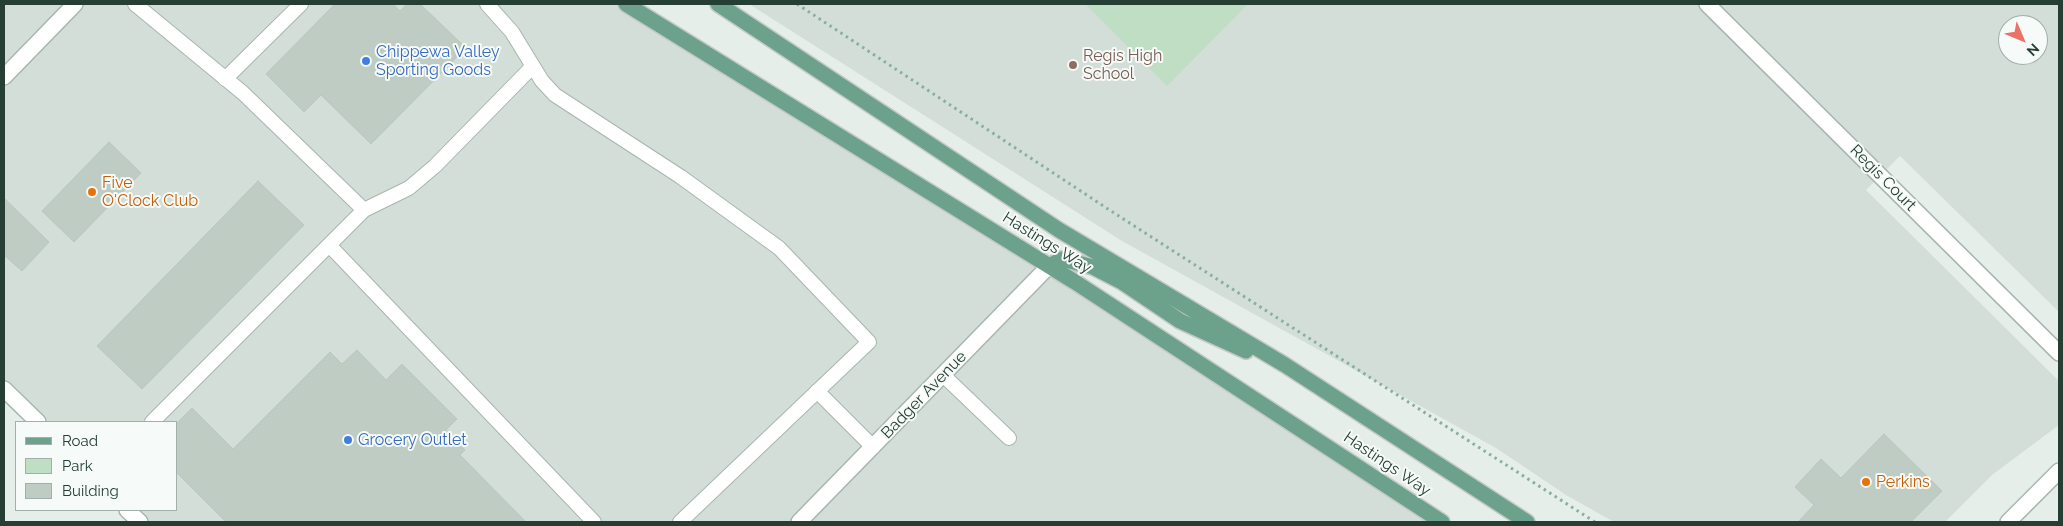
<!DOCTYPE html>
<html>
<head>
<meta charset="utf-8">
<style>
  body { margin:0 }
  #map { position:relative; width:2063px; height:526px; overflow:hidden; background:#e6eee9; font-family:Raleway,sans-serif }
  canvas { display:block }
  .frame { position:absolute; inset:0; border:5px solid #253f34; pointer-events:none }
  .legend { position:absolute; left:15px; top:421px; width:162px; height:90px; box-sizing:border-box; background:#f6faf8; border:1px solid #a2afaa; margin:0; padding:6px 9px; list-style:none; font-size:15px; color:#253f34 }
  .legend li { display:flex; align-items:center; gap:10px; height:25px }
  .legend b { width:25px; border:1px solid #a2afaa }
  .north { position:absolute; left:1998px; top:15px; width:50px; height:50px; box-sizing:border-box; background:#f6faf8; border:1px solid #a2afaa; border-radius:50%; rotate:135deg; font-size:14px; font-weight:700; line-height:20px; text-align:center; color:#253f34 }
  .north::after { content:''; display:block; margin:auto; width:18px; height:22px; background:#ec7166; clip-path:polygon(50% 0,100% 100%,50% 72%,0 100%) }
</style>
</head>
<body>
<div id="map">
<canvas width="2063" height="526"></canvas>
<div class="frame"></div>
<ul class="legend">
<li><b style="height:6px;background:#6ca18b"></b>Road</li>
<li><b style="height:14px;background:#c0dec3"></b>Park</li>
<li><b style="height:14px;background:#beccc4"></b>Building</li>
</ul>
<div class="north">N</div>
</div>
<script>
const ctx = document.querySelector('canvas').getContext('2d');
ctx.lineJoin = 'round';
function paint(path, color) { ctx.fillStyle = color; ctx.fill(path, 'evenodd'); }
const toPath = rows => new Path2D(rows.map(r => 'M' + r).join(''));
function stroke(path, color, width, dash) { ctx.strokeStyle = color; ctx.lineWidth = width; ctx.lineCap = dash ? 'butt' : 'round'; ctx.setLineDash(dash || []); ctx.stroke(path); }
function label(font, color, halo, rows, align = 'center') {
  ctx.font = font + ' Raleway,sans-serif'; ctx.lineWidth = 4; ctx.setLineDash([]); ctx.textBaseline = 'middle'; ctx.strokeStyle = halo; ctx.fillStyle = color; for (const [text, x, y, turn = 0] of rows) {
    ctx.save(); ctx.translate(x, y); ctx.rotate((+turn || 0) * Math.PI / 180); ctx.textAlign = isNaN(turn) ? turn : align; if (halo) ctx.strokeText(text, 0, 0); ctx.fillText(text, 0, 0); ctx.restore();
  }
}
paint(toPath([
  [4,4,626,4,1442,522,140,522,127,510,176,510,176,422,38,422,4,389],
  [749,4,2059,4,2059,312,1900,156,1866,190,2059,381,2059,425,1992,475,1945,522,1614,522,1566,495,1496,448,1122,241],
  [2008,25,2038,25,2038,55,2008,55]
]), '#d4ded8');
paint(toPath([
  [1085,4,1248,4,1167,86]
]), '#c0dec3');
const building = toPath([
  [335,4,393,4,400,11,407,4,420,4,466,48,371,144,321,95,304,112,266,74,335,4],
  [109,142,141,173,74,242,42,211,109,142],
  [258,181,304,225,142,389,97,346,258,181],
  [4,198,49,242,22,271,4,255,4,198],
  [357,350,386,380,402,364,457,419,446,430,465,450,460,455,526,522,226,522,176,472,176,424,192,408,233,449,330,352,342,364,357,350],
  [1884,434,1942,491,1911,522,1798,522,1814,505,1795,487,1821,459,1841,478,1884,434]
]);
paint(building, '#beccc4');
stroke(building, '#b8c7bf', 1);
const lane = toPath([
  [135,4,243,93,364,210],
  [487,4,512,32,542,81,555,95,681,177,779,248,869,342,680,522],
  [225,79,301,4],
  [329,245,594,522],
  [943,375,1009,438],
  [817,391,873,447],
  [152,422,364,210,409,188,435,166,532,67]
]);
const street = toPath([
  [1707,4,2059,353],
  [4,77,75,4],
  [799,522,1049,266],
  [2008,522,2059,471]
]);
const secondary = toPath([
  [4,389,38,422],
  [127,510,140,522]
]);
const primary = toPath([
  [626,4,1075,282,1442,522],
  [718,4,1059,230,1285,365,1527,522],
  [1049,266,1062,259,1093,267,1122,282,1180,321,1246,351]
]);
stroke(lane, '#a8b6af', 16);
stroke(street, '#a8b6af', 18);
stroke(secondary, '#a4b9af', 18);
stroke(primary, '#c2c9c6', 18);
stroke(toPath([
  [797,4,1111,211,1595,522]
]), '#88b09d', 3, [2.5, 4]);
stroke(lane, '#fff', 14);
stroke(street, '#fff', 15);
stroke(secondary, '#fff', 15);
stroke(primary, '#6ca18b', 15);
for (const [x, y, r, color] of [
  [366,61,5,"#3f7fe0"],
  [1073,65,5,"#8d6e63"],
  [92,192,5,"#e8710a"],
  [348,440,5,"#3f7fe0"],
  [1866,482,5,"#e8710a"]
]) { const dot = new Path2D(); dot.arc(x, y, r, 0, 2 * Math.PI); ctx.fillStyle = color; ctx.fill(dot); stroke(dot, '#f6faf8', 2); }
label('16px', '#366cbe', '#f6faf8', [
  ["Chippewa Valley",376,52],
  ["Sporting Goods",376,70],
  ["Grocery Outlet",358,440]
], 'left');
label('16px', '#785e54', '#f6faf8', [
  ["Regis High",1083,56],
  ["School",1083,74]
], 'left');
label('16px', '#253f34', '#f6faf8', [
  ["Regis Court",1883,178,45],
  ["Hastings Way",1047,243,32],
  ["Badger Avenue",924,395,-46],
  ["Hastings Way",1387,464,34]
]);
label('16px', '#c56008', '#f6faf8', [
  ["Five",102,183],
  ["O'Clock Club",102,201],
  ["Perkins",1876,482]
], 'left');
</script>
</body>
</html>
